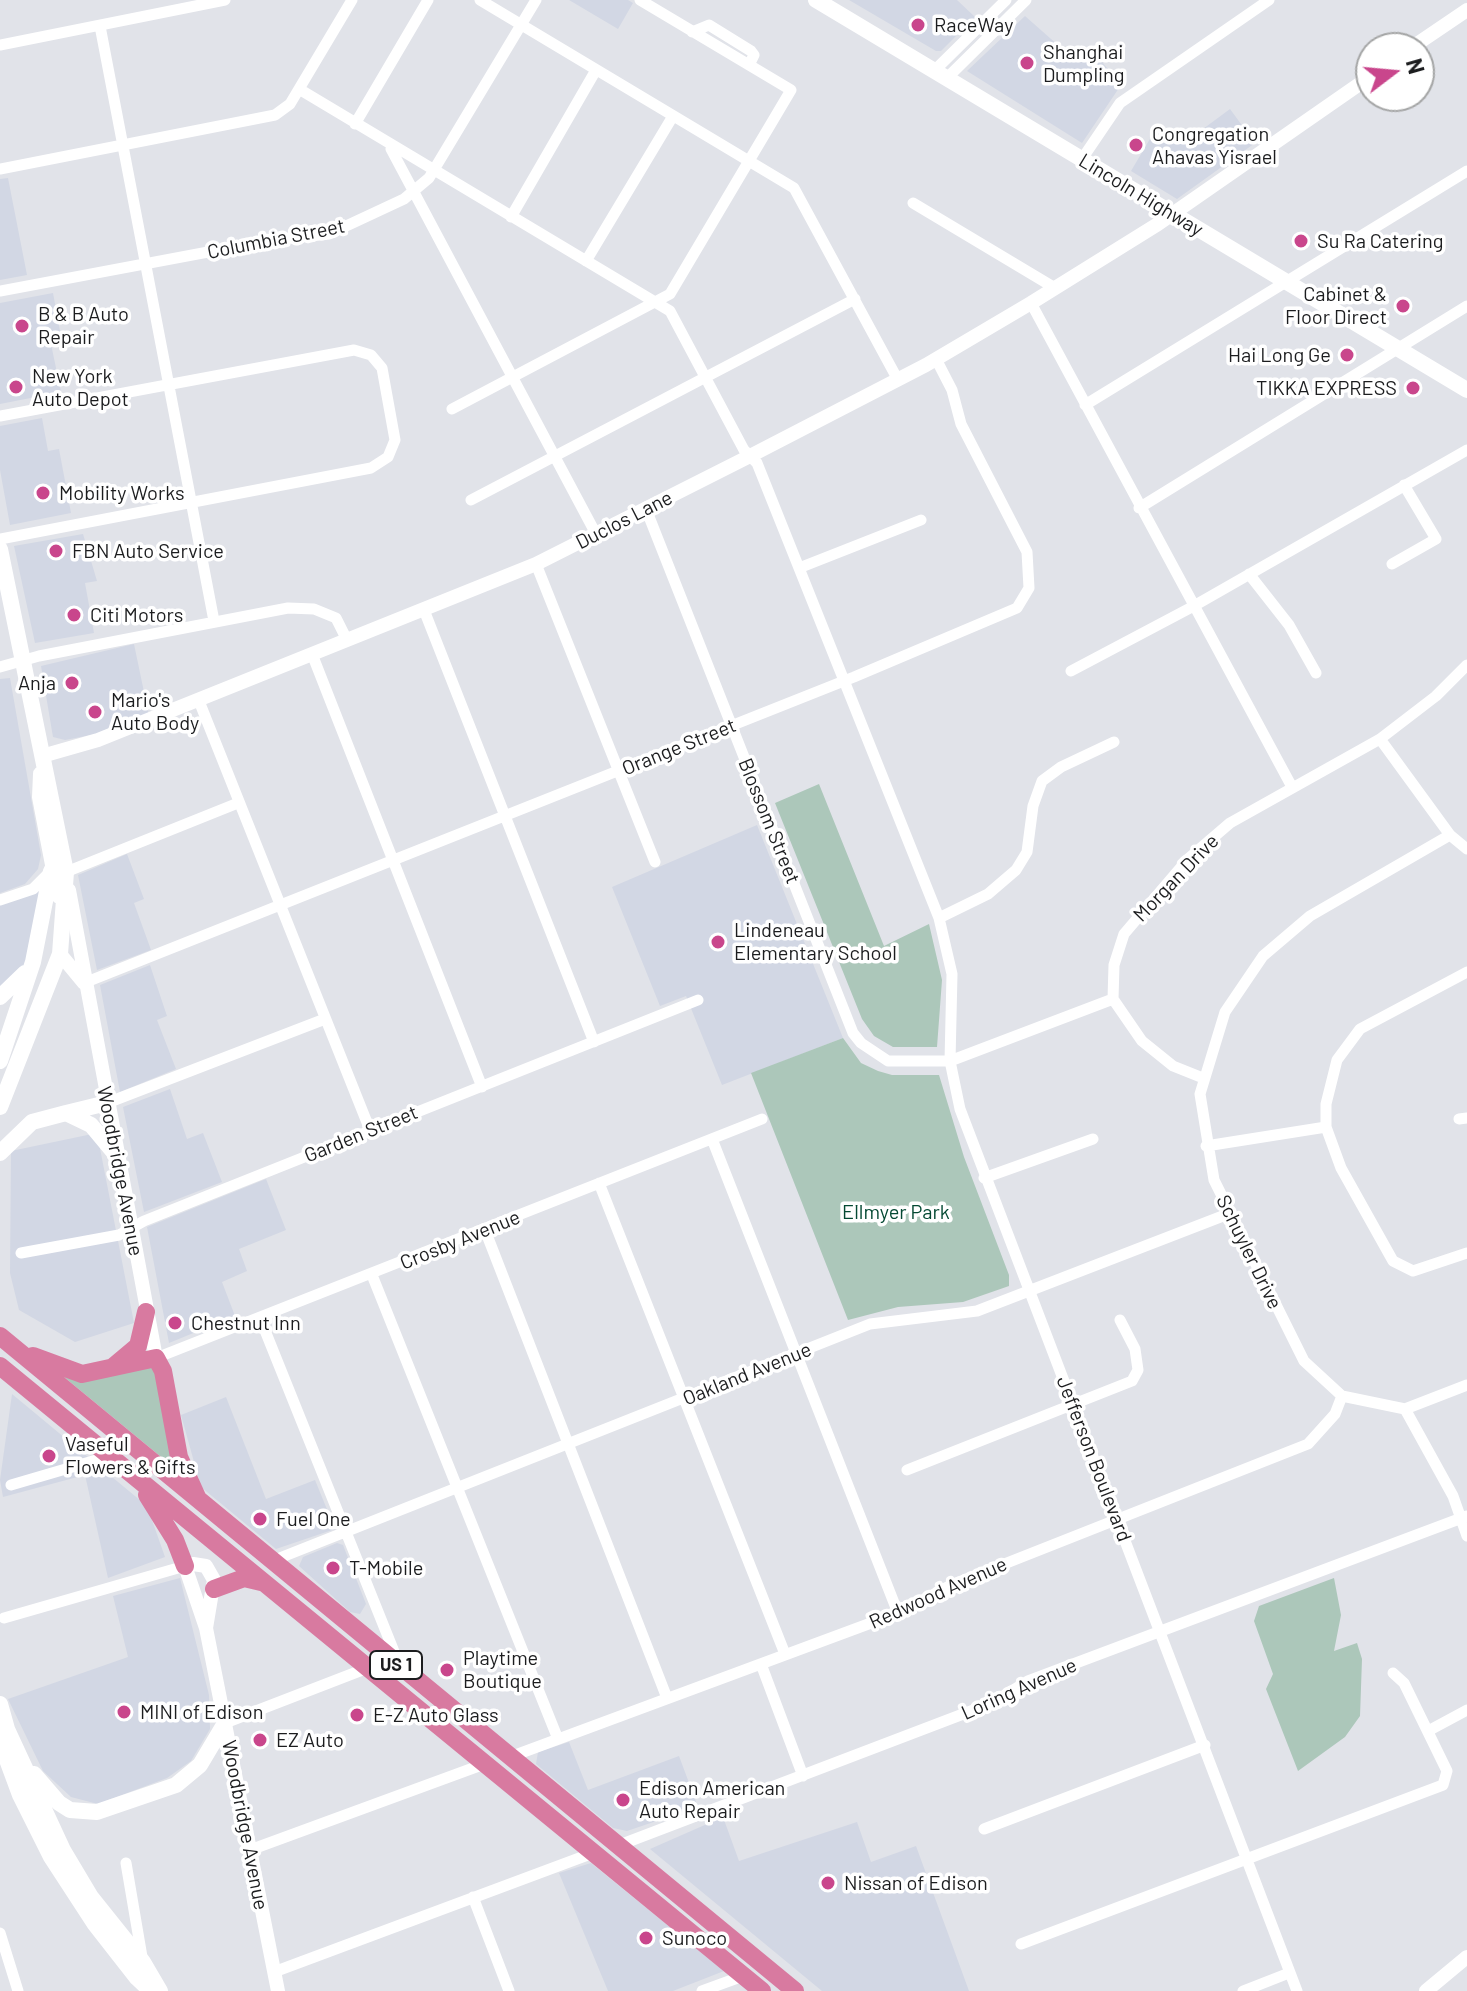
<!DOCTYPE html>
<html>
<head>
<meta charset="utf-8">
<style>
  body { margin:0 }
  #map { position:relative; width:1467px; height:1991px; overflow:hidden; background:#e1e3e9; font-family:Barlow,sans-serif }
  canvas { display:block }
  .north { position:absolute; left:1355px; top:32px; width:80px; height:80px; box-sizing:border-box; background:#fff; border:2px solid #a4a5a5; border-radius:50%; rotate:74deg; font-size:22px; font-weight:700; line-height:32px; text-align:center; color:#1c1d1f }
  .north::after { content:''; display:block; margin:auto; width:28px; height:36px; background:#c9468c; clip-path:polygon(50% 0,100% 100%,50% 72%,0 100%) }
</style>
</head>
<body>
<div id="map">
<canvas width="1467" height="1991"></canvas>
<div class="north">N</div>
</div>
<script>
const ctx = document.querySelector('canvas').getContext('2d');
ctx.lineJoin = 'round';
function paint(path, color) { ctx.fillStyle = color; ctx.fill(path, 'evenodd'); }
const toPath = rows => new Path2D(rows.map(r => 'M' + r).join(''));
function stroke(path, color, width, dash) { ctx.strokeStyle = color; ctx.lineWidth = width; ctx.lineCap = dash ? 'butt' : 'round'; ctx.setLineDash(dash || []); ctx.stroke(path); }
function label(font, color, halo, rows, align = 'center') {
  ctx.font = font + ' Barlow,sans-serif'; ctx.lineWidth = 7; ctx.setLineDash([]); ctx.textBaseline = 'middle'; ctx.strokeStyle = halo; ctx.fillStyle = color; for (const [text, x, y, turn = 0] of rows) {
    ctx.save(); ctx.translate(x, y); ctx.rotate((+turn || 0) * Math.PI / 180); ctx.textAlign = isNaN(turn) ? turn : align; if (halo) ctx.strokeText(text, 0, 0); ctx.fillText(text, 0, 0); ctx.restore();
  }
}
paint(toPath([
  [569,0,628,0,633,3,618,29],
  [849,0,957,0,975,17,941,51,936,51],
  [1025,16,1076,61,1098,57,1121,85,1082,143,967,71],
  [1230,109,1255,143,1177,199,1131,171,1157,127,1184,143],
  [8,178,27,275,0,280,0,179],
  [53,293,62,342,51,344,61,392,0,404,0,303],
  [42,418,48,451,59,449,71,513,10,525,0,470,0,426],
  [83,534,97,581,85,583,94,633,35,643,14,546],
  [134,644,149,716,96,734,65,740,53,737,41,666],
  [10,678,41,855,38,869,25,884,0,893,0,679],
  [757,825,843,1038,722,1085,686,996,660,1006,612,887],
  [127,854,144,899,134,903,151,950,97,970,78,875],
  [42,890,26,961,21,971,0,992,0,905],
  [150,965,167,1016,157,1020,176,1069,120,1092,100,985],
  [170,1089,187,1139,203,1133,222,1182,144,1212,123,1107],
  [97,1133,134,1323,75,1342,19,1310,10,1273,11,1151],
  [266,1179,286,1230,239,1249,247,1271,222,1282,235,1316,169,1343,147,1227],
  [12,1394,147,1506,165,1557,108,1578,85,1475,3,1497,0,1480],
  [226,1397,266,1499,315,1480,335,1529,276,1549,201,1487,181,1415],
  [337,1543,343,1545,366,1604,360,1614,350,1612,299,1566,303,1557],
  [180,1578,209,1695,210,1729,191,1761,167,1778,98,1804,71,1797,43,1771,8,1699,128,1657,113,1596],
  [569,1742,588,1790,679,1756,698,1807,627,1831,613,1828,536,1764,538,1752],
  [723,1817,739,1861,857,1822,871,1862,916,1846,969,1991,822,1991,650,1849],
  [591,1863,724,1971,673,1991,608,1991,559,1873]
]), '#d2d7e4');
paint(toPath([
  [819,784,884,946,929,924,942,980,937,1047,893,1047,874,1036,862,1019,775,803],
  [843,1038,861,1063,878,1071,892,1075,939,1075,964,1157,1009,1275,1009,1286,963,1302,898,1307,848,1320,751,1073],
  [153,1364,174,1458,166,1461,64,1377],
  [1334,1578,1341,1615,1334,1651,1357,1643,1362,1659,1360,1716,1345,1737,1298,1771,1266,1689,1273,1674,1254,1621,1259,1606]
]), '#acc7ba');
stroke(toPath([
  [480,0,794,188,898,380],
  [100,26,214,621],
  [692,32,709,25,751,51,754,55,749,65],
  [0,45,225,0],
  [934,71,1006,0],
  [947,78,1026,0],
  [299,89,670,311,744,450,757,463,939,918,952,974,950,1061,960,1109,1297,1991],
  [355,124,428,0],
  [391,149,596,534],
  [1082,159,1120,103,1269,0],
  [0,169,275,115,290,104,352,0],
  [913,203,1055,288],
  [511,217,596,70],
  [586,261,673,116],
  [0,291,272,240,329,234,404,199,429,178,536,0],
  [1031,303,1292,787],
  [1085,405,1467,171],
  [452,409,670,294,791,90,640,0],
  [0,416,354,350,371,355,382,368,395,440,388,457,371,468,0,539],
  [471,500,855,299],
  [1139,508,1467,306],
  [646,509,853,1033,861,1043,888,1061,950,1061,1113,999],
  [536,564,655,862],
  [1392,564,1436,539,1404,485],
  [799,568,921,520],
  [1249,574,1289,625,1316,673],
  [424,610,594,1042],
  [312,654,482,1087],
  [0,667,39,656,288,608,314,609,336,618,347,640],
  [1071,671,1192,607,1467,450],
  [199,701,370,1130],
  [1380,739,1450,835,1467,849],
  [1450,835,1310,916,1263,956,1225,1012,1200,1094,1214,1180,1304,1361,1342,1396,1405,1409,1467,1385],
  [66,872,238,803],
  [0,900,33,889,49,873],
  [939,918,988,894,1016,870,1027,852,1033,806,1042,781,1061,767,1114,742],
  [1467,972,1360,1029,1337,1060,1326,1104,1326,1127,1341,1168,1393,1261,1413,1271,1467,1253],
  [84,983,854,677,1017,608,1029,588,1027,552,961,424,952,390,936,359],
  [1203,1078,1173,1066,1142,1041,1113,999,1114,965,1124,934,1188,859,1230,823,1380,739,1436,696,1467,665],
  [107,1103,325,1019],
  [1459,1119,1467,1118],
  [712,1139,898,1613],
  [1206,1146,1326,1127],
  [984,1178,1093,1139],
  [599,1183,785,1654],
  [485,1230,667,1698],
  [21,1253,119,1235,144,1221,698,1000],
  [372,1275,558,1739],
  [260,1318,397,1659],
  [156,1358,762,1119],
  [1405,1409,1453,1496,1467,1536],
  [907,1470,1132,1381,1138,1370,1135,1349,1120,1320],
  [11,1485,110,1456],
  [272,1561,870,1324,977,1311,1228,1214],
  [4,1618,185,1566],
  [761,1664,803,1776],
  [225,1723,370,1667],
  [1428,1731,1467,1710],
  [510,1757,898,1613,951,1585,1308,1444,1335,1414,1342,1396],
  [984,1829,1205,1745],
  [617,1846,992,1703,1028,1681,1467,1516],
  [250,1850,487,1763],
  [126,1863,142,1957],
  [473,1897,509,1991],
  [0,1933,18,1991],
  [1021,1944,1443,1785,1447,1771,1404,1683,1393,1673],
  [274,1972,593,1853],
  [702,1991,743,1976],
  [1243,1991,1289,1973]
]), '#fff', 11);
stroke(toPath([
  [1411,48,1467,10],
  [42,756,98,740,536,564,750,456,926,365,1031,303,1158,224,1371,76],
  [69,890,156,1358],
  [60,954,84,983],
  [206,1628,214,1580,206,1566,193,1564,185,1566,206,1628,278,1991],
  [1426,1991,1467,1957]
]), '#fff', 14);
stroke(toPath([
  [816,0,1467,390],
  [0,549,66,872,60,954,0,1107],
  [41,774,40,797,59,896],
  [0,997,25,973],
  [0,1061,33,962,51,871],
  [66,1113,107,1103],
  [0,1153,32,1122,66,1113,91,1125,116,1155],
  [0,1704,7,1729,63,1850,91,1897,143,1962,160,1991],
  [0,1741,20,1795,51,1857,94,1923,137,1978,151,1991],
  [34,1774,59,1803,70,1810,97,1812,176,1785,200,1765,225,1723]
]), '#fff', 16);
stroke(toPath([
  [0,1336,795,1991],
  [33,1356,82,1374,156,1358,163,1371,179,1457,197,1497],
  [0,1366,762,1991],
  [113,1367,138,1346,146,1312],
  [147,1495,175,1540,185,1566],
  [214,1589,244,1578,261,1582]
]), '#d87aa0', 18);
for (const [x, y, r, color] of [
  [918,25,8,"#c9468c"],
  [1027,63,8,"#c9468c"],
  [1136,145,8,"#c9468c"],
  [1301,241,8,"#c9468c"],
  [1403,306,8,"#c9468c"],
  [22,326,8,"#c9468c"],
  [1347,355,8,"#c9468c"],
  [16,387,8,"#c9468c"],
  [1413,388,8,"#c9468c"],
  [43,493,8,"#c9468c"],
  [56,551,8,"#c9468c"],
  [74,615,8,"#c9468c"],
  [72,683,8,"#c9468c"],
  [95,712,8,"#c9468c"],
  [718,942,8,"#c9468c"],
  [175,1323,8,"#c9468c"],
  [49,1456,8,"#c9468c"],
  [260,1519,8,"#c9468c"],
  [333,1568,8,"#c9468c"],
  [447,1670,8,"#c9468c"],
  [124,1712,8,"#c9468c"],
  [357,1715,8,"#c9468c"],
  [260,1740,8,"#c9468c"],
  [623,1800,8,"#c9468c"],
  [828,1883,8,"#c9468c"],
  [646,1938,8,"#c9468c"]
]) { const dot = new Path2D(); dot.arc(x, y, r, 0, 2 * Math.PI); ctx.fillStyle = color; ctx.fill(dot); stroke(dot, '#fff', 3); }
for (const [x, y, w] of [
  [396,1665,52]
]) { const box = new Path2D(); box.roundRect(x - w / 2, y - 14, w, 28, 6); ctx.fillStyle = '#fff'; ctx.fill(box); stroke(box, '#1c1d1f', 2); }
label('bold 18px', '#1c1d1f', null, [
  ["US 1",396,1665]
]);
label('20px', '#1c1d1f', '#fff', [
  ["RaceWay",934,25],
  ["Shanghai",1043,52],
  ["Dumpling",1043,75],
  ["Congregation",1152,134],
  ["Ahavas Yisrael",1152,157],
  ["Su Ra Catering",1317,241],
  ["Cabinet &",1387,294,"right"],
  ["Floor Direct",1387,317,"right"],
  ["B & B Auto",38,314],
  ["Repair",38,337],
  ["Hai Long Ge",1331,355,"right"],
  ["New York",32,376],
  ["Auto Depot",32,399],
  ["TIKKA EXPRESS",1397,388,"right"],
  ["Mobility Works",59,493],
  ["FBN Auto Service",72,551],
  ["Citi Motors",90,615],
  ["Anja",56,683,"right"],
  ["Mario's",111,700],
  ["Auto Body",111,723],
  ["Lindeneau",734,930],
  ["Elementary School",734,953],
  ["Chestnut Inn",191,1323],
  ["Vaseful",65,1444],
  ["Flowers & Gifts",65,1467],
  ["Fuel One",276,1519],
  ["T-Mobile",349,1568],
  ["Playtime",463,1658],
  ["Boutique",463,1681],
  ["MINI of Edison",140,1712],
  ["E-Z Auto Glass",373,1715],
  ["EZ Auto",276,1740],
  ["Edison American",639,1788],
  ["Auto Repair",639,1811],
  ["Nissan of Edison",844,1883],
  ["Sunoco",662,1938]
], 'left');
label('20px', '#1c1d1f', '#fff', [
  ["Lincoln Highway",1141,195,31],
  ["Columbia Street",276,239,-11],
  ["Duclos Lane",624,520,-27],
  ["Orange Street",679,747,-22],
  ["Blossom Street",769,821,68],
  ["Morgan Drive",1176,878,-46],
  ["Garden Street",361,1134,-22],
  ["Woodbridge Avenue",120,1171,79],
  ["Crosby Avenue",460,1240,-22],
  ["Schuyler Drive",1249,1252,64],
  ["Oakland Avenue",747,1374,-22],
  ["Jefferson Boulevard",1094,1459,69],
  ["Redwood Avenue",938,1593,-24],
  ["Loring Avenue",1019,1689,-24],
  ["Woodbridge Avenue",245,1825,79]
]);
label('20px', '#044933', '#fff', [
  ["Ellmyer Park",896,1212]
]);
</script>
</body>
</html>
